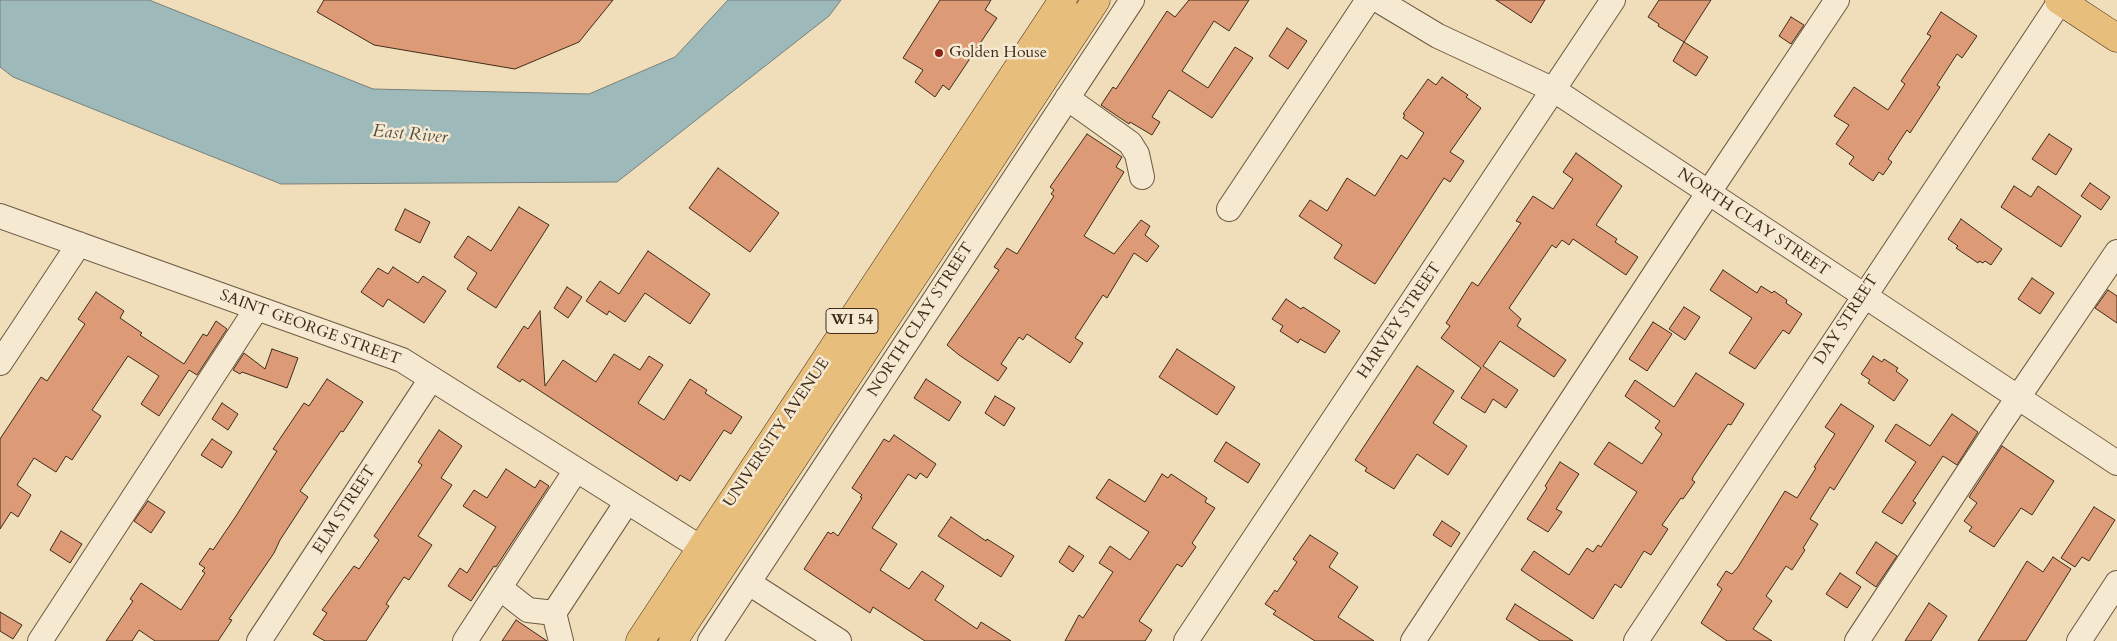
<!DOCTYPE html>
<html>
<head>
<meta charset="utf-8">
<style>
  body { margin:0 }
  canvas { display:block; background:#f0ddb9 }
</style>
</head>
<body>
<canvas width="2117" height="641"></canvas>
<script>
const ctx = document.querySelector('canvas').getContext('2d');
ctx.lineJoin = 'round';
function paint(path, color) { ctx.fillStyle = color; ctx.fill(path, 'evenodd'); }
const toPath = rows => new Path2D(rows.map(r => 'M' + r).join(''));
function stroke(path, color, width, dash) { ctx.strokeStyle = color; ctx.lineWidth = width; ctx.lineCap = dash ? 'butt' : 'round'; ctx.setLineDash(dash || []); ctx.stroke(path); }
function label(font, color, halo, rows, align = 'center') {
  ctx.font = font + ' Cardo,serif'; ctx.lineWidth = 5; ctx.setLineDash([]); ctx.textBaseline = 'middle'; ctx.strokeStyle = halo; ctx.fillStyle = color; for (const [text, x, y, turn = 0] of rows) {
    ctx.save(); ctx.translate(x, y); ctx.rotate((+turn || 0) * Math.PI / 180); ctx.textAlign = isNaN(turn) ? turn : align; if (halo) ctx.strokeText(text, 0, 0); ctx.fillText(text, 0, 0); ctx.restore();
  }
}
const water = toPath([
  [0,0,149,0,373,89,589,94,675,57,728,0,841,0,829,16,617,182,281,184,13,77,0,67,0,0]
]);
paint(water, '#9eb9ba');
stroke(water, '#79817a', 1);
const building = toPath([
  [324,0,613,0,579,42,515,69,374,45,317,12,324,0],
  [940,0,991,0,985,10,997,18,949,90,943,85,935,97,915,82,923,70,903,58,940,0],
  [1189,0,1249,0,1229,31,1214,21,1182,71,1208,88,1235,47,1253,58,1212,118,1169,90,1152,117,1160,122,1152,135,1130,122,1129,124,1101,105,1113,87,1116,89,1167,11,1175,17,1189,0],
  [1496,0,1545,0,1531,23,1496,0],
  [1659,0,1711,0,1684,42,1658,26,1659,24,1648,17,1659,0],
  [1941,12,1977,36,1962,58,1957,54,1937,85,1940,87,1910,133,1907,130,1888,159,1892,162,1883,175,1879,172,1873,181,1849,164,1854,157,1836,144,1849,125,1834,116,1854,87,1888,110,1905,84,1901,81,1931,36,1927,34,1941,12],
  [1791,17,1804,25,1791,44,1779,36,1791,17],
  [1287,28,1307,41,1288,69,1269,56,1287,28],
  [1684,42,1708,57,1696,76,1673,61,1684,42],
  [1442,77,1468,95,1466,97,1481,108,1450,152,1464,161,1450,182,1444,178,1375,284,1334,258,1342,245,1299,216,1310,200,1327,211,1347,178,1375,196,1401,155,1407,159,1424,133,1403,118,1405,115,1403,114,1428,79,1436,85,1442,77],
  [1087,134,1122,157,1116,167,1124,172,1084,236,1114,254,1141,220,1150,226,1145,235,1159,246,1147,262,1134,253,1107,298,1103,295,1075,338,1083,343,1070,363,1027,334,1023,340,1019,337,1001,364,1007,368,998,381,959,355,947,345,999,270,994,267,1007,248,1017,254,1054,196,1051,194,1054,190,1050,187,1087,134],
  [2049,134,2072,149,2056,175,2032,159,2049,134],
  [1576,153,1622,186,1596,225,1617,239,1615,242,1638,257,1626,275,1573,239,1569,245,1562,240,1556,248,1552,245,1509,308,1521,319,1517,326,1566,360,1554,377,1500,341,1483,366,1518,390,1506,408,1493,399,1485,413,1461,398,1481,368,1441,338,1450,326,1446,323,1472,282,1478,286,1521,223,1516,221,1533,196,1553,209,1573,179,1563,172,1576,153],
  [718,168,779,213,750,252,689,208,718,168],
  [2090,183,2110,197,2101,210,2081,196,2090,183],
  [2014,186,2031,197,2038,186,2081,216,2061,247,2001,207,2014,186],
  [519,207,549,225,496,308,467,289,477,273,454,257,468,236,491,251,519,207],
  [405,209,430,222,420,243,395,230,405,209],
  [1961,219,2002,249,1991,265,1985,261,1983,263,1979,261,1978,263,1956,248,1958,246,1948,239,1961,219],
  [648,251,710,294,690,324,645,293,625,322,609,311,607,315,586,301,600,281,619,294,648,251],
  [393,267,418,283,423,276,446,291,424,323,388,299,383,307,361,292,378,268,388,274,393,267],
  [1723,270,1757,293,1761,286,1772,293,1774,291,1787,300,1786,303,1802,314,1789,334,1783,330,1755,369,1729,353,1752,318,1710,290,1723,270],
  [2032,278,2054,293,2040,314,2018,299,2032,278],
  [567,287,582,297,568,318,554,308,567,287],
  [2108,290,2117,296,2117,323,2095,308,2108,290],
  [96,292,124,311,120,318,142,333,140,335,184,364,203,334,207,336,216,321,227,329,197,375,189,370,159,416,141,404,159,376,128,356,92,410,101,416,72,460,66,456,56,472,34,458,17,485,31,495,18,517,11,512,0,529,0,439,41,377,47,381,85,324,78,319,96,292],
  [1286,299,1301,309,1303,307,1340,331,1325,353,1300,339,1298,343,1280,331,1283,326,1272,319,1286,299],
  [1684,307,1700,317,1685,340,1669,329,1684,307],
  [540,311,545,386,563,360,596,382,614,354,640,370,649,356,663,365,638,403,664,420,690,379,707,390,705,393,742,417,731,434,724,430,690,481,680,475,677,481,522,379,520,382,497,367,524,326,528,329,540,311],
  [1653,322,1672,334,1647,371,1629,359,1653,322],
  [272,349,298,358,287,388,242,372,240,374,233,370,244,353,265,369,272,349],
  [1177,349,1235,387,1217,415,1159,377,1177,349],
  [1873,356,1882,362,1884,359,1898,368,1896,371,1908,380,1894,401,1868,383,1870,380,1861,374,1873,356],
  [1417,366,1454,391,1433,423,1467,446,1448,475,1417,454,1394,489,1365,471,1367,468,1355,460,1417,366],
  [1696,373,1744,404,1731,425,1728,424,1693,477,1692,480,1695,482,1683,499,1681,498,1662,525,1668,529,1651,555,1644,551,1621,588,1615,584,1593,619,1521,570,1534,551,1569,575,1587,548,1593,552,1598,545,1601,547,1637,492,1594,464,1609,442,1642,464,1662,434,1655,428,1660,421,1625,396,1635,380,1674,407,1696,373],
  [327,379,363,402,343,432,341,431,300,491,308,497,280,540,274,553,229,619,232,620,218,641,155,641,139,630,132,641,106,641,133,601,130,599,141,583,181,610,205,573,202,571,205,568,199,564,210,548,213,550,236,516,277,451,273,449,304,403,309,406,327,379],
  [926,379,961,402,949,421,914,398,926,379],
  [995,396,1015,408,1004,426,985,413,995,396],
  [222,403,238,414,228,430,212,419,222,403],
  [1841,404,1874,426,1834,490,1830,487,1810,519,1818,524,1803,548,1805,550,1792,570,1786,566,1766,596,1772,601,1753,629,1772,641,1727,641,1701,623,1722,589,1717,585,1726,571,1732,574,1738,567,1785,491,1797,498,1816,468,1814,467,1835,434,1825,427,1841,404],
  [1952,414,1978,432,1957,465,1943,456,1913,501,1916,503,1902,524,1882,512,1916,462,1885,441,1896,424,1930,446,1952,414],
  [439,430,462,446,441,478,452,485,418,536,432,545,409,580,404,577,386,604,389,606,366,641,325,641,313,634,327,613,322,610,354,566,359,569,379,540,374,536,422,465,418,462,439,430],
  [894,435,936,464,927,478,920,473,916,479,908,474,872,528,897,544,880,570,909,589,922,571,944,586,935,600,977,629,981,622,1011,641,925,641,873,607,870,613,804,569,828,532,831,534,833,532,838,536,862,498,860,497,862,495,852,488,884,439,889,442,894,435],
  [212,439,232,452,222,468,201,455,212,439],
  [1226,442,1260,464,1248,483,1214,461,1226,442],
  [2002,446,2054,481,2032,515,2021,508,1994,547,1969,531,1972,527,1964,521,1977,503,1969,497,2002,446],
  [1560,462,1579,474,1556,509,1562,512,1548,532,1527,519,1547,488,1545,486,1560,462],
  [506,469,535,488,540,480,549,486,496,567,494,566,471,601,448,586,460,568,467,573,496,527,463,506,474,490,487,498,506,469],
  [1162,474,1168,478,1171,474,1207,498,1205,502,1215,508,1192,543,1196,547,1182,567,1177,564,1139,621,1152,630,1145,641,1065,641,1079,615,1083,618,1113,572,1099,563,1110,546,1130,560,1149,532,1096,498,1109,479,1145,502,1162,474],
  [148,501,165,512,151,533,134,521,148,501],
  [2094,507,2115,520,2089,561,2082,557,2075,567,2061,558,2094,507],
  [951,517,986,541,987,539,1014,556,1001,577,938,536,951,517],
  [1442,521,1460,533,1451,547,1433,535,1442,521],
  [61,531,82,544,70,563,50,550,61,531],
  [1310,535,1338,553,1329,567,1358,587,1338,617,1374,641,1315,641,1273,614,1276,611,1265,604,1275,590,1277,592,1297,562,1293,559,1310,535],
  [1876,542,1897,556,1876,587,1856,573,1876,542],
  [1069,546,1084,556,1073,572,1059,562,1069,546],
  [2053,557,2071,569,2026,641,1978,641,2027,561,2043,572,2053,557],
  [1840,573,1861,587,1847,608,1826,594,1840,573],
  [1929,603,1947,616,1931,641,1905,641,1929,603],
  [1515,604,1573,641,1540,641,1506,619,1515,604],
  [0,612,22,625,13,639,0,631,0,612],
  [516,620,547,641,502,641,516,620]
]);
paint(building, '#dd9a76');
stroke(building, '#412c19', 1);
const minor = toPath([
  [1378,0,1438,36,1554,90,2117,463],
  [1067,98,1130,143,1137,154,1142,177],
  [1229,209,1368,0],
  [0,216,402,360,701,548],
  [0,363,79,244],
  [749,583,839,641],
  [500,588,528,610,554,613],
  [40,641,257,308],
  [259,641,431,379],
  [465,641,576,470],
  [561,641,554,613,627,502],
  [710,641,1132,0],
  [1186,641,1613,0],
  [1413,641,1691,219,1837,0],
  [1636,641,2061,0],
  [1857,641,2000,424,2117,252],
  [2079,641,2117,583]
]);
const major = toPath([
  [2059,0,2117,38],
  [640,641,1063,0],
  [673,641,1096,0]
]);
stroke(minor, '#6d5841', 26);
stroke(major, '#412c19', 29);
stroke(minor, '#f5e9d2', 24);
stroke(major, '#e8be7c', 28);
for (const [x, y, r, color] of [
  [939,53,5,"#8f2418"]
]) { const dot = new Path2D(); dot.arc(x, y, r, 0, 2 * Math.PI); ctx.fillStyle = color; ctx.fill(dot); stroke(dot, '#f5e9d2', 2); }
for (const [x, y, w] of [
  [852,321,52]
]) { const box = new Path2D(); box.roundRect(x - w / 2, y - 12.5, w, 25, 4); ctx.fillStyle = '#f5e9d2'; ctx.fill(box); stroke(box, '#412c19', 1); }
label('bold 15px', '#412c19', null, [
  ["WI 54",852,321]
]);
label('16px', '#412c19', '#f5e9d2', [
  ["Golden House",949,53]
], 'left');
label('16px', '#412c19', '#f5e9d2', [
  ["NORTH CLAY STREET",1753,223,34],
  ["NORTH CLAY STREET",921,320,-57],
  ["DAY STREET",1847,320,-57],
  ["HARVEY STREET",1400,321,-56],
  ["SAINT GEORGE STREET",310,328,20],
  ["UNIVERSITY AVENUE",777,433,-56],
  ["ELM STREET",345,510,-57]
]);
label('italic 18px', '#584f41', '#f5e9d2', [
  ["East River",410,135,5]
]);
</script>
</body>
</html>
